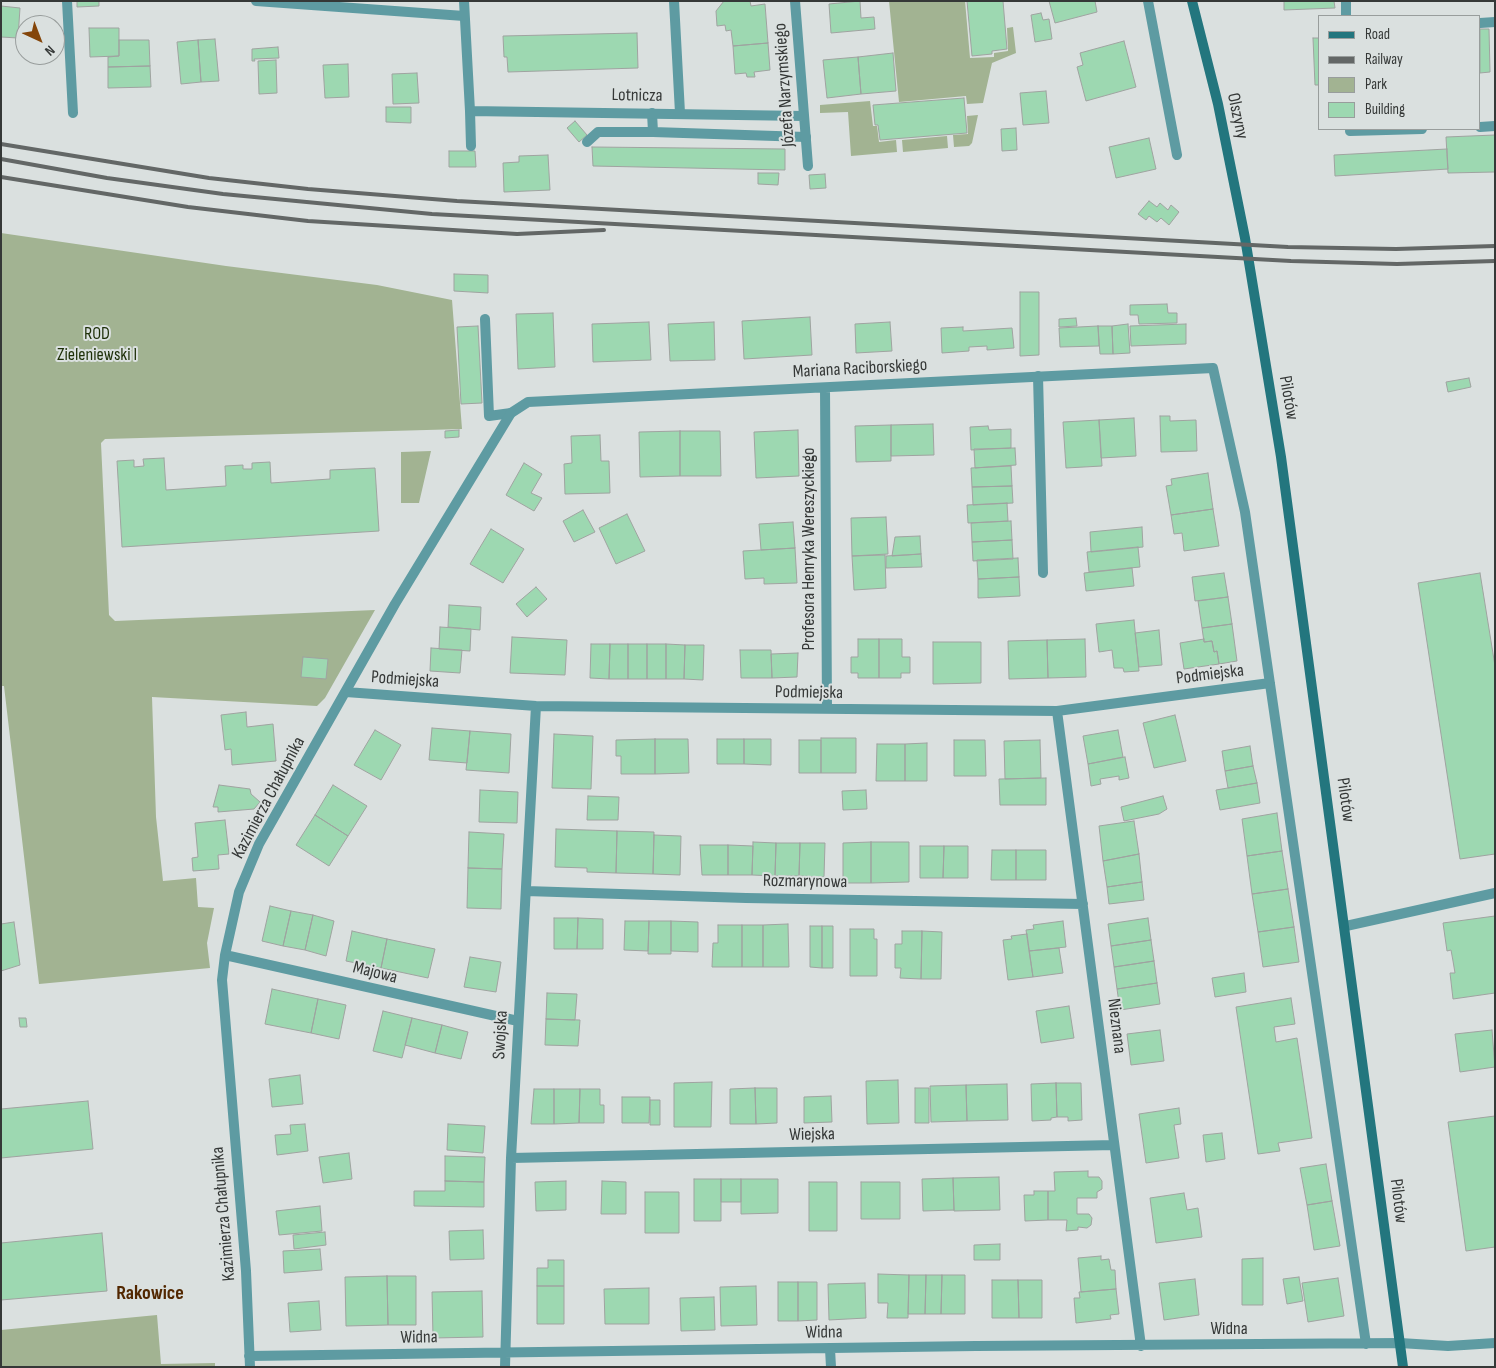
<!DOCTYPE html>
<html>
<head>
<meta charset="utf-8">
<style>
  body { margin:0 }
  #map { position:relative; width:1496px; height:1368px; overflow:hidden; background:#dae0df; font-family:"Sofia Sans Condensed",sans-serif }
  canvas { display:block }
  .frame { position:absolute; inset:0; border:2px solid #353837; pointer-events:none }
  .legend { position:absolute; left:1318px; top:15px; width:162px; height:115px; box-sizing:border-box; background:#dae0df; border:1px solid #989d9c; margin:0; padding:6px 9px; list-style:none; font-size:15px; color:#353837 }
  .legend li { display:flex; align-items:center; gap:10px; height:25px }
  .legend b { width:25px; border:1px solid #989d9c }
  .north { position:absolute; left:15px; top:15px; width:50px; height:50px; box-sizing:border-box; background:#dae0df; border:1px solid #989d9c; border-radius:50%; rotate:137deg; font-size:14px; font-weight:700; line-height:20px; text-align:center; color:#353837 }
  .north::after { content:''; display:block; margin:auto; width:18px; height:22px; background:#844509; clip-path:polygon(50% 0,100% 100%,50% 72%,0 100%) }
</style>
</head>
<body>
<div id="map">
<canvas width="1496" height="1368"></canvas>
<div class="frame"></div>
<ul class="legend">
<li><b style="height:6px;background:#23767e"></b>Road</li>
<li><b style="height:6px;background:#636766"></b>Railway</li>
<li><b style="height:14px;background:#a2b392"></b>Park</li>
<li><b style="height:14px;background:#9dd8b1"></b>Building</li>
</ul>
<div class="north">N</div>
</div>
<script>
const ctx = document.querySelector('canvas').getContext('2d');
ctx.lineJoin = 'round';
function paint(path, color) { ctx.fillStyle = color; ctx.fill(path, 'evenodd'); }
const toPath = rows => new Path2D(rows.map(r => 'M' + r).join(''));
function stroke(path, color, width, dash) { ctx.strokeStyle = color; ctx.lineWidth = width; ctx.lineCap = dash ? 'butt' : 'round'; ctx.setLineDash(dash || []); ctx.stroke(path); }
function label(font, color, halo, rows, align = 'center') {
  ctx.font = font + ' "Sofia Sans Condensed",sans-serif'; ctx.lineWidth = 4; ctx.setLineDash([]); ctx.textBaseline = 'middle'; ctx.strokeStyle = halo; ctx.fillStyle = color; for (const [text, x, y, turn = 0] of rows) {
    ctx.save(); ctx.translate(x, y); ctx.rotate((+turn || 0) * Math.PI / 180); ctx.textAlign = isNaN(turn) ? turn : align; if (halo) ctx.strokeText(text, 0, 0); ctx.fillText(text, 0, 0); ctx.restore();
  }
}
paint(toPath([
  [889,1,965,1,970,58,994,57,994,53,1008,51,1007,28,1013,27,1016,53,992,63,983,103,967,104,966,96,899,102],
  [870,101,873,126,877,126,879,142,896,140,897,152,851,156,848,112,820,113,820,105],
  [978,115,972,143,969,146,954,147,953,135,968,134,967,116],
  [947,136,948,148,903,152,902,140],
  [1,233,226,266,377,285,452,300,462,429,105,439,101,443,109,615,115,621,375,610,325,698,317,706,152,697,156,817,163,881,196,878,198,907,214,908,207,943,210,968,39,984,4,686,1,686],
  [431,451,419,503,401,503,401,452],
  [157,1315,161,1364,215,1363,215,1367,1,1367,1,1330]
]), '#a2b392');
const building = toPath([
  [77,1,99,1,99,6,77,7,77,1],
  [724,1,750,1,751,6,765,4,768,43,733,46,731,30,726,31,725,25,717,26,716,11,724,1],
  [860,1,861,18,874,17,875,29,831,33,829,4,860,1],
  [967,1,1003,1,1007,49,992,51,992,54,972,56,967,1],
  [1049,1,1095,1,1097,12,1055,23,1049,1],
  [1284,1,1334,1,1335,8,1284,10,1284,1],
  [1,6,20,8,18,38,1,37,1,6],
  [1041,13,1043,20,1049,19,1052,39,1035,42,1031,15,1041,13],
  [89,28,119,28,119,56,90,57,89,28],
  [1480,29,1489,29,1490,72,1480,73,1480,29],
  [637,33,638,68,508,72,507,57,504,57,503,36,637,33],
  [1313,38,1320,38,1320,85,1315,85,1313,38],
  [215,39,219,81,201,82,198,40,215,39],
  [119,40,149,40,150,66,108,67,108,57,119,56,119,40],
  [198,40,201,82,181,84,177,42,198,40],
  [1124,41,1136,87,1086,101,1077,67,1083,65,1080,53,1124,41],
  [768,43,770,70,754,72,755,77,747,77,746,73,735,74,733,46,768,43],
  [278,47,279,58,254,59,255,61,252,61,252,49,278,47],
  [893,53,896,91,861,94,858,57,893,53],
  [858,57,861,94,827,98,823,60,858,57],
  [276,60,277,93,259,94,258,61,276,60],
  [348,64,349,97,325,98,323,65,348,64],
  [150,66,151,87,108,88,108,67,150,66],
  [417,73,419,103,393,104,392,74,417,73],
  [1046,91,1049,123,1023,125,1020,93,1046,91],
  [964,98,967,133,880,140,878,125,875,125,873,105,964,98],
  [386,107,411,107,411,123,386,122,386,107],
  [575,121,587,135,579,142,567,128,575,121],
  [1016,128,1017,150,1002,151,1001,129,1016,128],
  [1495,135,1495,172,1448,173,1446,137,1495,135],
  [1149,138,1156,169,1116,178,1109,147,1149,138],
  [592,147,785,149,785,170,593,166,592,147],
  [1447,149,1448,169,1335,176,1334,155,1447,149],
  [449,151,475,151,476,167,449,167,449,151],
  [548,155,550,190,504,192,503,163,519,162,519,156,548,155],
  [758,173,779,173,778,185,758,184,758,173],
  [825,174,826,188,810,189,809,175,825,174],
  [1149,201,1157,207,1160,203,1168,210,1171,205,1179,212,1169,225,1161,218,1157,222,1149,216,1146,220,1138,214,1149,201],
  [454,274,488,275,488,293,454,291,454,274],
  [1020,292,1039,292,1039,355,1020,356,1020,292],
  [1167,304,1168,313,1177,313,1177,323,1139,324,1138,315,1130,315,1130,305,1167,304],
  [553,313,555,367,518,369,516,314,553,313],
  [810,317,812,355,744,359,742,321,810,317],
  [1076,318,1077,326,1059,327,1059,319,1076,318],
  [649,322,651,360,593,362,592,324,649,322],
  [714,322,715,360,670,361,668,324,714,322],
  [890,322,892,351,856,353,855,324,890,322],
  [1128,324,1130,353,1113,354,1112,326,1128,324],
  [1186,324,1186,344,1131,346,1130,326,1186,324],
  [478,326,482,403,461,404,457,327,478,326],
  [1098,326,1099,346,1060,347,1059,328,1098,326],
  [1098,326,1112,326,1113,354,1100,354,1098,326],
  [963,327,963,331,1012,328,1014,348,987,350,987,346,969,347,969,351,942,353,941,328,963,327],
  [1469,378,1471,387,1448,392,1446,382,1469,378],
  [1160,416,1170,416,1170,421,1196,420,1197,451,1161,452,1160,416],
  [1134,418,1136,456,1101,458,1099,420,1134,418],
  [1099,420,1102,466,1066,468,1063,422,1099,420],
  [933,424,934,455,891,456,891,425,933,424],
  [891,425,891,461,856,462,855,426,891,425],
  [988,426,989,430,1011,429,1011,448,971,450,970,427,988,426],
  [459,430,459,437,445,438,445,431,459,430],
  [798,430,799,476,756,478,754,432,798,430],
  [680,431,720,431,721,476,680,476,680,431],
  [680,431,680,476,640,477,639,432,680,431],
  [600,435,601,461,609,461,610,493,565,494,564,464,572,463,571,436,600,435],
  [1015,448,1016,465,975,468,974,449,1015,448],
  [164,458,166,490,226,486,225,466,243,465,243,469,252,469,252,463,270,462,271,483,330,479,330,470,375,468,379,531,122,547,117,461,134,460,134,467,144,466,143,459,164,458],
  [524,463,542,474,531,493,542,498,534,511,506,495,524,463],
  [1011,466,1012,486,972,487,971,468,1011,466],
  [1208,473,1213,509,1171,515,1166,486,1172,485,1171,479,1208,473],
  [1012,486,1013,503,973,505,972,487,1012,486],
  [1007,503,1008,521,968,523,967,505,1007,503],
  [1213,509,1219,546,1184,551,1182,533,1174,534,1171,515,1213,509],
  [583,510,595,532,574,542,563,521,583,510],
  [627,514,645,551,616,564,599,528,627,514],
  [886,517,888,554,852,556,851,518,886,517],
  [1011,521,1012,540,972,542,971,523,1011,521],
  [793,522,795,548,761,550,759,524,793,522],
  [1142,527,1143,547,1091,552,1090,532,1142,527],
  [491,529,524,549,503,583,470,564,491,529],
  [920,536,921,554,892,556,895,537,920,536],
  [1012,540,1013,559,973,561,972,542,1012,540],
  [1138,547,1140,567,1089,572,1087,552,1138,547],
  [795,548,797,583,764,584,764,578,745,579,743,551,795,548],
  [921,554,922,567,886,568,886,556,921,554],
  [885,555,886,588,854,590,852,556,885,555],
  [1018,558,1019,577,978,579,977,560,1018,558],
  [1132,568,1134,586,1086,591,1084,573,1132,568],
  [1224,573,1228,597,1195,601,1192,577,1224,573],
  [1480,573,1495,666,1495,854,1460,859,1418,583,1480,573],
  [1019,577,1020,596,978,598,978,579,1019,577],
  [536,587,547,599,527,617,516,604,536,587],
  [1228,597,1232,624,1202,628,1198,601,1228,597],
  [449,605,481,607,480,630,448,627,449,605],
  [1134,620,1139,671,1124,672,1123,668,1114,668,1112,650,1099,652,1096,624,1134,620],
  [1232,624,1237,661,1219,664,1217,651,1214,652,1212,641,1204,642,1202,628,1232,624],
  [440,627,471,629,470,651,439,649,440,627],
  [1159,630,1162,665,1139,667,1135,633,1159,630],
  [512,637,567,640,565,675,510,673,512,637],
  [858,639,879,639,879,678,858,678,858,673,851,673,851,657,858,657,858,639],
  [879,639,902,639,902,657,910,657,910,673,901,673,901,678,879,678,879,639],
  [1085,639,1086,677,1048,678,1047,640,1085,639],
  [1204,639,1204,642,1212,641,1214,652,1217,651,1219,664,1184,669,1180,643,1204,639],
  [1047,640,1048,678,1009,679,1008,641,1047,640],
  [933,642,981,642,981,683,933,684,933,642],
  [591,644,610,644,609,679,590,678,591,644],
  [610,644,628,644,628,679,609,679,610,644],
  [628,644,647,644,647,679,628,679,628,644],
  [647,644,666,644,666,679,647,679,647,644],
  [666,644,685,645,684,679,666,679,666,644],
  [685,645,704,645,703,680,684,679,685,645],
  [431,648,462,650,460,673,430,671,431,648],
  [740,650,771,650,772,678,741,678,740,650],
  [798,653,797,677,772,678,771,654,798,653],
  [303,657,328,659,326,679,301,677,303,657],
  [246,712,247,727,273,724,276,761,232,765,231,749,225,750,221,715,246,712],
  [1175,715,1186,761,1154,768,1143,723,1175,715],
  [432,728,470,731,467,763,429,760,432,728],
  [375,730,401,745,381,780,354,765,375,730],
  [1118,730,1123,757,1088,764,1083,736,1118,730],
  [470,731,511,734,509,773,466,770,470,731],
  [554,734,593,736,591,789,552,788,554,734],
  [821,738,856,738,856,773,821,773,821,738],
  [655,739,688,739,689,773,655,774,655,739],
  [655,739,655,774,621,774,621,756,616,756,616,740,655,739],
  [717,739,744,739,744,764,717,764,717,739],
  [744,739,771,739,771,765,744,764,744,739],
  [799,740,821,740,821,773,799,773,799,740],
  [954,740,985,740,986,776,954,776,954,740],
  [1040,740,1041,778,1005,779,1004,741,1040,740],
  [927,743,927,781,905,781,905,744,927,743],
  [877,744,905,744,905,781,876,781,877,744],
  [1250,746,1253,766,1225,771,1222,751,1250,746],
  [1125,757,1129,778,1119,780,1119,776,1100,779,1101,784,1091,786,1088,764,1125,757],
  [1253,766,1257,783,1228,788,1225,771,1253,766],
  [1046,778,1046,805,1000,805,999,779,1046,778],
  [1257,783,1260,803,1220,810,1216,790,1257,783],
  [219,785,250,789,251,794,260,802,254,809,218,812,218,807,213,807,219,785],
  [333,785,367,806,348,836,315,815,333,785],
  [480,790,518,792,517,823,479,822,480,790],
  [866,790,867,809,843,810,842,791,866,790],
  [588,796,619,797,618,820,587,820,588,796],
  [1163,796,1167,809,1159,814,1124,821,1121,807,1163,796],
  [1277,813,1282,851,1247,856,1242,819,1277,813],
  [315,815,348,836,329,866,296,845,315,815],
  [225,820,229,854,218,855,219,869,193,871,192,858,198,857,195,823,225,820],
  [1134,821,1139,854,1103,861,1099,826,1134,821],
  [556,829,617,831,616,873,587,872,587,868,555,867,556,829],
  [617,831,654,832,653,874,616,873,617,831],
  [469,832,504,834,502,869,468,868,469,832],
  [654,835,681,836,680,875,653,874,654,835],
  [753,842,776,843,775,876,752,875,753,842],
  [871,842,871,883,843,883,843,843,871,842],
  [871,842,909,842,909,882,871,883,871,842],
  [776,843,800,843,799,876,775,876,776,843],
  [800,843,825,843,824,877,799,876,800,843],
  [700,845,728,845,728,875,702,875,700,845],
  [728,845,753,846,752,875,728,875,728,845],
  [920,846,944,846,943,878,920,878,920,846],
  [944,846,968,846,968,878,943,878,944,846],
  [992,850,1016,850,1016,880,991,880,992,850],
  [1016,850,1046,850,1046,880,1016,880,1016,850],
  [1282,851,1288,889,1252,894,1247,856,1282,851],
  [1139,854,1142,882,1107,887,1103,861,1139,854],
  [468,868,502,869,501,909,467,908,468,868],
  [1142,882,1144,900,1109,904,1107,887,1142,882],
  [1288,889,1294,927,1258,932,1252,894,1288,889],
  [270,906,291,911,283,946,262,941,270,906],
  [291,911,313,915,305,950,283,946,291,911],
  [313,915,334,921,326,956,305,950,313,915],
  [1495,916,1495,993,1453,999,1450,973,1455,973,1453,961,1451,950,1447,951,1443,923,1495,916],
  [554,918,578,918,577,949,554,949,554,918],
  [578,918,603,919,603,949,577,949,578,918],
  [1148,918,1151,940,1111,946,1108,924,1148,918],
  [625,921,649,921,648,951,624,950,625,921],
  [649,921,671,921,671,954,648,954,649,921],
  [671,921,698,922,698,952,671,951,671,921],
  [1063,921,1066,947,1029,951,1026,930,1034,929,1033,925,1063,921],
  [14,922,20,965,1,971,1,924,14,922],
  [788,924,789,967,763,967,763,925,788,924],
  [718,925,742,925,742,967,712,967,713,943,718,943,718,925],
  [742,925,763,925,763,967,742,967,742,925],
  [810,926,822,926,822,968,810,967,810,926],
  [822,926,833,926,833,968,822,968,822,926],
  [1294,927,1299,962,1263,967,1258,932,1294,927],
  [850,929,874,929,874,939,877,939,877,976,850,976,850,929],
  [352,931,387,939,381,968,346,961,352,931],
  [902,931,922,931,921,979,900,978,901,968,895,968,895,944,902,944,902,931],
  [922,931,942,932,941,979,921,979,922,931],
  [1027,934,1033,977,1008,980,1003,940,1012,939,1011,936,1027,934],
  [387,939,435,949,428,978,381,968,387,939],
  [1151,940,1154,961,1114,967,1111,946,1151,940],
  [1059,948,1063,973,1033,977,1029,951,1059,948],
  [470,957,501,962,496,992,464,987,470,957],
  [1154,961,1157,983,1117,989,1114,967,1154,961],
  [1244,973,1246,992,1215,997,1212,978,1244,973],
  [1157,983,1160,1004,1120,1010,1117,989,1157,983],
  [272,989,318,999,311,1033,265,1024,272,989],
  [547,993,577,994,575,1020,546,1019,547,993],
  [1291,998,1295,1024,1274,1027,1276,1042,1297,1038,1312,1138,1278,1143,1280,1151,1258,1154,1236,1007,1291,998],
  [318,999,346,1005,339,1039,311,1033,318,999],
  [1069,1006,1074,1038,1041,1043,1036,1011,1069,1006],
  [383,1011,412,1018,402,1058,373,1051,383,1011],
  [19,1018,26,1018,27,1027,20,1027,19,1018],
  [412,1018,442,1025,435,1053,405,1045,412,1018],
  [546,1019,580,1020,578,1046,545,1045,546,1019],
  [442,1025,468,1032,461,1059,435,1053,442,1025],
  [1160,1030,1164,1061,1131,1065,1127,1034,1160,1030],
  [1492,1030,1495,1067,1460,1072,1455,1034,1492,1030],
  [300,1075,303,1104,272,1107,269,1079,300,1075],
  [898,1080,899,1123,867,1124,866,1081,898,1080],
  [712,1082,711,1127,674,1127,674,1083,712,1082],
  [1056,1083,1057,1117,1051,1118,1051,1120,1032,1121,1031,1084,1056,1083],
  [1056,1083,1081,1083,1082,1120,1068,1121,1068,1117,1057,1117,1056,1083],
  [1007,1084,1008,1120,967,1121,966,1085,1007,1084],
  [966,1085,967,1121,931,1122,930,1086,966,1085],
  [755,1088,777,1088,777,1123,756,1124,755,1088],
  [755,1088,756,1124,730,1124,730,1089,755,1088],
  [915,1088,929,1088,929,1123,915,1123,915,1088],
  [534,1089,554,1089,554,1124,531,1124,534,1089],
  [554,1089,580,1089,579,1123,554,1124,554,1089],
  [580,1089,600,1089,600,1105,604,1105,604,1123,579,1123,580,1089],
  [831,1096,832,1122,804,1123,804,1097,831,1096],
  [622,1097,650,1097,649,1123,622,1123,622,1097],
  [650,1100,660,1100,660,1125,650,1125,650,1100],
  [88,1101,93,1149,1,1158,1,1109,88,1101],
  [1179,1108,1181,1124,1174,1125,1179,1158,1146,1163,1139,1114,1179,1108],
  [1495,1116,1495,1247,1466,1251,1448,1122,1495,1116],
  [305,1124,308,1151,277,1155,275,1135,291,1134,290,1125,305,1124],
  [448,1124,485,1126,483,1153,447,1150,448,1124],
  [1222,1133,1225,1159,1206,1162,1203,1135,1222,1133],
  [349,1153,352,1179,323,1183,319,1157,349,1153],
  [445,1156,485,1157,484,1182,445,1181,445,1156],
  [1326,1164,1332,1201,1307,1205,1300,1168,1326,1164],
  [1088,1171,1088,1177,1099,1177,1102,1181,1102,1189,1097,1192,1097,1198,1077,1198,1077,1214,1089,1214,1092,1218,1091,1225,1087,1228,1078,1227,1078,1230,1066,1231,1067,1220,1048,1220,1048,1191,1055,1191,1054,1172,1088,1171],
  [999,1177,1000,1210,954,1211,953,1178,999,1177],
  [953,1178,954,1210,923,1211,922,1179,953,1178],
  [694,1179,721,1179,721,1221,694,1221,694,1179],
  [721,1179,741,1179,741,1202,721,1202,721,1179],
  [741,1179,778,1179,778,1213,741,1214,741,1179],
  [445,1181,484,1182,484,1207,414,1206,414,1191,445,1191,445,1181],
  [566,1181,566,1210,536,1211,535,1182,566,1181],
  [602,1181,626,1182,626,1214,601,1214,602,1181],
  [809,1182,837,1182,837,1231,809,1231,809,1182],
  [861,1182,900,1182,900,1219,861,1219,861,1182],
  [1034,1191,1048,1191,1048,1220,1025,1221,1024,1195,1034,1195,1034,1191],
  [645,1192,679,1192,679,1233,645,1233,645,1192],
  [1184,1193,1187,1210,1198,1208,1202,1237,1156,1243,1150,1198,1184,1193],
  [1332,1201,1340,1246,1314,1250,1307,1205,1332,1201],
  [320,1206,322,1231,279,1235,276,1211,320,1206],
  [483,1230,484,1259,450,1260,449,1231,483,1230],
  [325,1232,326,1245,294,1249,293,1235,325,1232],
  [102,1233,107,1291,1,1300,1,1243,102,1233],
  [1000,1244,1000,1260,974,1260,974,1245,1000,1244],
  [320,1249,322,1270,284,1273,283,1251,320,1249],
  [1101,1256,1101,1260,1109,1259,1111,1270,1115,1270,1116,1289,1081,1292,1078,1258,1101,1256],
  [1263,1258,1263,1305,1242,1305,1242,1259,1263,1258],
  [548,1260,564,1260,564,1286,537,1286,537,1268,548,1268,548,1260],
  [878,1274,909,1275,908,1318,887,1318,888,1303,878,1303,878,1274],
  [909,1275,926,1275,925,1314,908,1314,909,1275],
  [926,1275,942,1275,941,1314,925,1314,926,1275],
  [942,1275,965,1275,965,1314,941,1314,942,1275],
  [387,1276,416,1276,416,1325,388,1325,387,1276],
  [387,1276,388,1325,346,1326,345,1277,387,1276],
  [1299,1277,1303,1301,1287,1304,1283,1279,1299,1277],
  [1338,1278,1344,1316,1308,1322,1302,1283,1338,1278],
  [1195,1279,1199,1315,1164,1320,1159,1283,1195,1279],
  [992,1280,1018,1280,1019,1318,992,1318,992,1280],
  [1018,1280,1042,1280,1042,1318,1019,1318,1018,1280],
  [778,1282,798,1282,798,1321,778,1321,778,1282],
  [798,1282,817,1282,817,1320,798,1321,798,1282],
  [865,1283,866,1318,829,1320,828,1284,865,1283],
  [537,1286,564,1286,564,1324,537,1324,537,1286],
  [756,1286,757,1325,721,1326,720,1287,756,1286],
  [649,1288,649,1324,605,1324,604,1289,649,1288],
  [1116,1289,1119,1314,1110,1315,1111,1319,1076,1323,1074,1298,1080,1298,1079,1292,1116,1289],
  [482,1291,483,1337,433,1338,432,1292,482,1291],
  [714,1297,715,1330,681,1331,680,1298,714,1297],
  [319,1301,321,1330,290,1332,288,1303,319,1301]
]);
paint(building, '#9dd8b1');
stroke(building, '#9fa3a0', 1);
stroke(toPath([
  [674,1,680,113],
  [1346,1,1346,16],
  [1480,23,1495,22],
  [652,113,653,132,806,137],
  [1480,127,1495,126],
  [1350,131,1422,129],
  [587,142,598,132,653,132],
  [485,319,489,416,511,413],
  [1038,376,1043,573],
  [1346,926,1495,893]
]), '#5e9ba2', 10);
stroke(toPath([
  [67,1,73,113],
  [256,1,464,16],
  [464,1,470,111,804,116],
  [795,1,808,166],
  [1148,1,1177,155],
  [470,111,471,146],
  [825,388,827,709],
  [346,692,536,706,1057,711,1270,683],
  [1057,711,1141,1346],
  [526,891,746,898,1083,904],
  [225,955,518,1021],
  [511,1158,1114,1145],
  [830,1349,831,1367],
  [249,1356,976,1346,1400,1343,1448,1346,1495,1343],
  [250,1367,246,1271,222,980,225,955,239,892,259,844,395,604,511,413,528,402,1213,368,1245,512,1366,1344],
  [505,1367,511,1158,536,706]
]), '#5e9ba2', 10);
stroke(toPath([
  [1192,1,1218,104,1245,238,1281,457,1403,1367]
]), '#23767e', 10);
stroke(toPath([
  [1,144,209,178,308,189,457,201,1288,247,1396,249,1495,246],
  [1,159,107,178,223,194,432,214,1291,261,1397,264,1495,261],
  [1,177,188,207,308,221,517,234,604,230]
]), '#636766', 4);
label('18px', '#353837', '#dae0df', [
  ["Józefa Narzymskiego",785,85,-94],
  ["Lotnicza",637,96,1],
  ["Olszyny",1237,116,78],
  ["Mariana Raciborskiego",860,369,-3],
  ["Pilotów",1288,398,80],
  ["Profesora Henryka Wereszyckiego",809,549,-90],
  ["Podmiejska",1210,675,-7],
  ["Podmiejska",405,680,4],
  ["Podmiejska",809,693,1],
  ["Kazimierza Chałupnika",269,798,-62],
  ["Pilotów",1345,800,82],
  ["Rozmarynowa",805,882,1],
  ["Majowa",375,973,14],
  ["Nieznana",1116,1026,83],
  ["Swojska",501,1035,-87],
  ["Wiejska",812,1135,-1],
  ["Pilotów",1398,1201,83],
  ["Kazimierza Chałupnika",224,1214,-95],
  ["Widna",1229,1329],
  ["Widna",824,1333,-1],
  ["Widna",419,1338,-1]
]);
label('18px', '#1d2f07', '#dae0df', [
  ["ROD",97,334],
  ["Zieleniewski I",97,355]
]);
label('bold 20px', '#522700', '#dae0df', [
  ["Rakowice",150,1294]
]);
</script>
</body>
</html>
